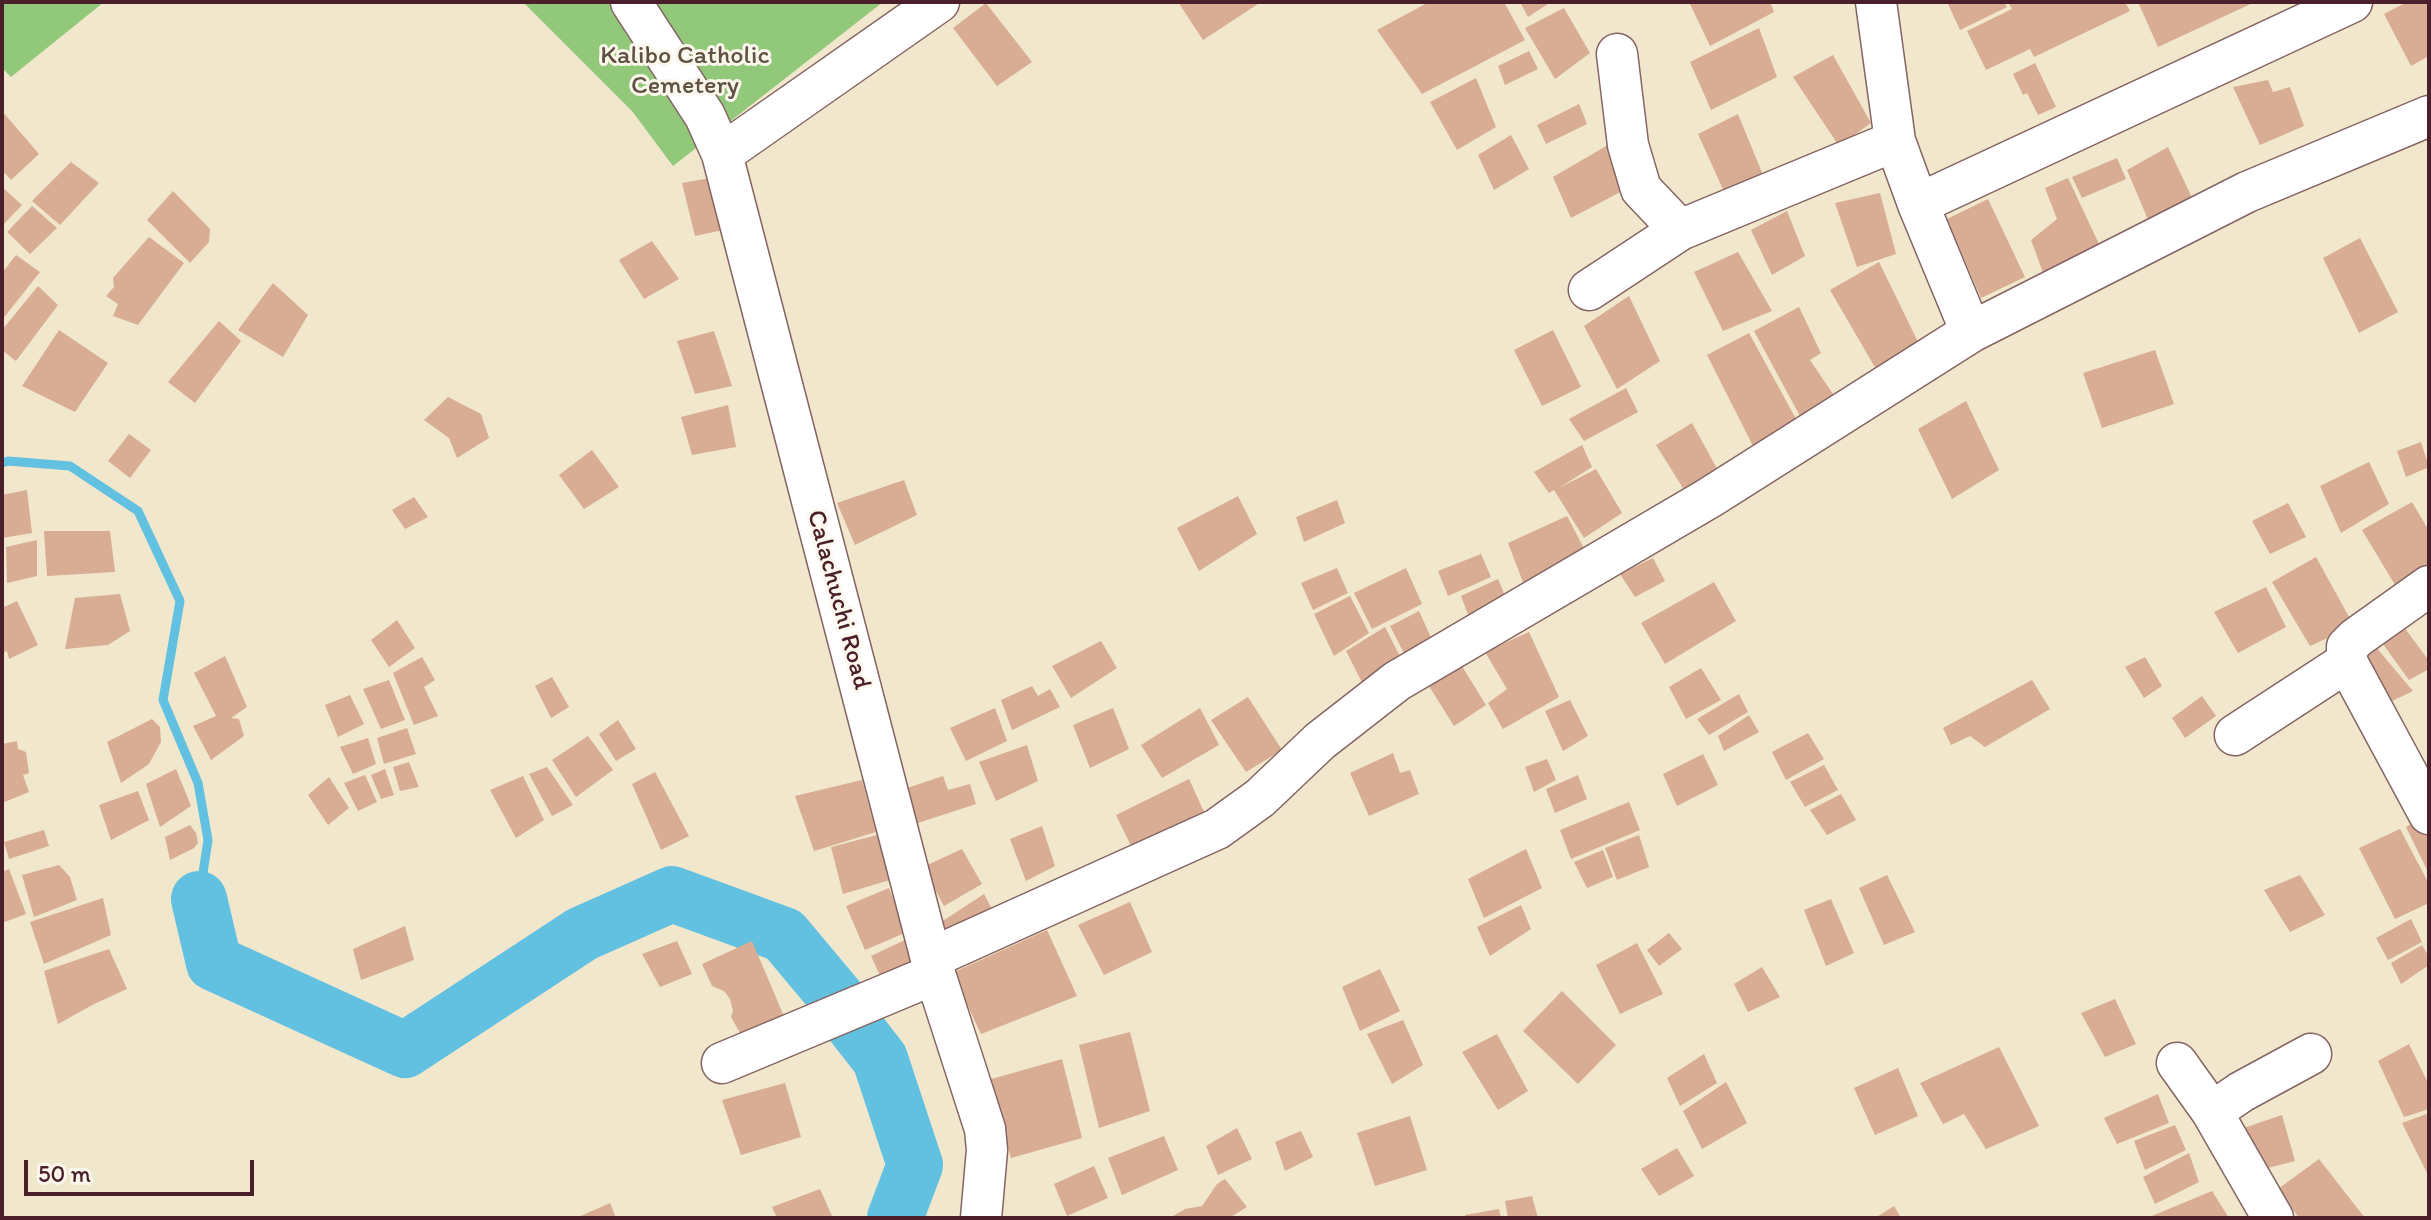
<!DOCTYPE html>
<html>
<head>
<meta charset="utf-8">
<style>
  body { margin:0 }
  #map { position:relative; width:2431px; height:1220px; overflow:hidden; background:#f0e7cc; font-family:Itim,sans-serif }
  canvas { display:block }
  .frame { position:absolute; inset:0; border:4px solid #4a1f2b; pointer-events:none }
  .scale { position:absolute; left:24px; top:1160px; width:230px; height:36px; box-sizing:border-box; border:4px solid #4a1f2b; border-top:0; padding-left:10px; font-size:24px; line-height:28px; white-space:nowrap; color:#4a1f2b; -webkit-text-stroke:6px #fbf7ec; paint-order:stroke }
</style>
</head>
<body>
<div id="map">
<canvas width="2431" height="1220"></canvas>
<div class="frame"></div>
<div class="scale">50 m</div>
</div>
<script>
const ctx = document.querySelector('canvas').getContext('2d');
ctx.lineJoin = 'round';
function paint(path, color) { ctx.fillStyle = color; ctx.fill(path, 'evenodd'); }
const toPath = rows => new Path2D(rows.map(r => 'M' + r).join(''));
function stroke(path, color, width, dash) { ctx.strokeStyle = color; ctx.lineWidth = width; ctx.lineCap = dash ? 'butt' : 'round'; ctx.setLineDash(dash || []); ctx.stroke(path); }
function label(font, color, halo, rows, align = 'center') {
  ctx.font = font + ' Itim,sans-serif'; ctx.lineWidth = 6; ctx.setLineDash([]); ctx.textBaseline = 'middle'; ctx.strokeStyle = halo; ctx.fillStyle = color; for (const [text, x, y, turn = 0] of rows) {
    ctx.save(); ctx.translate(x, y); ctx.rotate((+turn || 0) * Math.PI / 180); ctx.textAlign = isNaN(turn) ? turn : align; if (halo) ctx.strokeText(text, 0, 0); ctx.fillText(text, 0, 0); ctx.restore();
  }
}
paint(toPath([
  [2,2,104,2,11,77,2,68],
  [523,2,883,2,673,166,632,111]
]), '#91c87a');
stroke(toPath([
  [2,463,8,461,70,466,138,511,180,601,163,700,198,783,208,840,199,899]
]), '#62c0e0', 9);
stroke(toPath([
  [199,899,214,963,405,1050,582,934,672,894,784,935,841,1003],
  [848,1018,880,1059,915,1165,895,1218]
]), '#62c0e0', 56);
paint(toPath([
  [1178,2,1261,2,1203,40],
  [1429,2,1504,2,1525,40,1422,94,1377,30],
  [1520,2,1551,2,1528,17],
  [1689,2,1770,2,1774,12,1710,46],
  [1947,2,2004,2,2007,7,1960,30],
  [2008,2,2125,2,2130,11,2034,57,2030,49,1986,70,1967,31,2012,9],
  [2138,2,2255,2,2158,47],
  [2407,2,2429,2,2429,56,2411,66,2384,14],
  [986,3,1032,62,997,86,953,28],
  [1564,8,1590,53,1555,79,1525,28],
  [1759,28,1777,77,1711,110,1690,62],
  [1529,51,1538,69,1505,85,1498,66],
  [1833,55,1871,123,1839,146,1793,77],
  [2035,63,2056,107,2038,115,2027,93,2023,95,2013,74],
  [1476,78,1496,127,1457,150,1430,102],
  [2268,80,2273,92,2290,87,2304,126,2260,145,2233,87],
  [1579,104,1587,124,1546,144,1537,125],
  [2,111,39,154,11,180,2,170],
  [1738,114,1763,175,1725,194,1698,134],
  [1511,135,1529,169,1494,190,1478,155],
  [1613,142,1632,186,1571,218,1553,177],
  [2168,147,2196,206,2152,229,2127,170],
  [2117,158,2126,179,2082,198,2072,177],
  [71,162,99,183,60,225,32,201],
  [710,178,723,230,695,236,682,183],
  [2068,178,2107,261,2048,286,2031,240,2057,219,2045,188],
  [2,187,22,205,2,226],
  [173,191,210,229,209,242,190,263,147,220],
  [1880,193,1896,254,1857,267,1835,203],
  [1988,199,2025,277,1981,298,1947,219],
  [32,206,57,228,30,254,7,232],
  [1787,211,1805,256,1772,275,1751,230],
  [149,237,184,263,138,325,113,316,118,304,106,296,114,287,113,278],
  [2360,238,2398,312,2359,333,2323,258],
  [652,241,679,279,644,299,619,260],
  [1738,252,1772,311,1723,331,1694,272],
  [16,255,40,272,2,320,2,273],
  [1879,262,1920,346,1880,376,1830,290],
  [273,283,308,315,283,357,238,330],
  [38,286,58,305,16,361,2,350,2,330],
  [1629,296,1660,361,1617,389,1584,326],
  [1799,307,1821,353,1810,360,1835,397,1801,418,1754,331],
  [219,321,241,341,195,403,168,382],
  [59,330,108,363,75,412,22,386],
  [1553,330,1581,387,1542,406,1514,350],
  [714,331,732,386,695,394,677,341],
  [1749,333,1796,419,1753,446,1707,355],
  [2155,350,2174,404,2102,428,2083,373],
  [1626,388,1638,412,1584,441,1569,419],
  [448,397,481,414,489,438,457,458,449,438,424,420],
  [1966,401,1999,470,1952,499,1918,429],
  [728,405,736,447,692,455,681,417],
  [1692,423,1720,474,1688,496,1656,445],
  [129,434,151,450,130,478,108,461],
  [2421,442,2429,467,2406,477,2397,451],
  [1582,445,1592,467,1559,488,1596,469,1622,513,1584,538,1554,490,1549,493,1534,472],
  [592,450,619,487,584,509,559,475],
  [2369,462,2389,504,2341,533,2320,486],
  [904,480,917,515,855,545,837,503],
  [27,490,32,533,2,538,2,495],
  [1238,496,1257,534,1199,571,1177,528],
  [414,497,428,517,405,529,392,510],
  [1337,500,1345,523,1304,542,1296,517],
  [2412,502,2429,531,2429,578,2401,595,2362,530],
  [2288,503,2306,537,2270,554,2252,521],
  [1567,516,1588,556,1526,590,1508,543],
  [44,531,110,531,115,572,47,576],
  [37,540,37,576,7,583,6,547],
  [1481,554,1491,577,1448,596,1438,571],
  [2316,557,2354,626,2310,646,2272,582],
  [1653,558,1665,581,1635,597,1620,574],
  [1337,568,1348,593,1313,610,1301,583],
  [1406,568,1422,604,1372,629,1354,593],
  [1498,579,1512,612,1475,633,1461,596],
  [1714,582,1736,621,1665,664,1641,623],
  [2266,587,2286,627,2238,653,2214,612],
  [120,594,130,631,108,645,65,649,75,598],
  [1350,596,1369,633,1334,656,1314,614],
  [17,601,38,645,9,659,7,651,2,653,2,608],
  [1419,611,1438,653,1412,669,1390,626],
  [397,620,415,648,389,667,371,640],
  [1385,627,1407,670,1367,692,1346,651],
  [2404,627,2429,661,2429,669,2409,680,2380,640],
  [1529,632,1559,697,1503,729,1488,703,1507,689,1485,652],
  [1101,641,1117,668,1071,698,1052,666],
  [2375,646,2413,691,2388,703,2361,660],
  [225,656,247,707,231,718,239,719,244,736,211,760,193,726,216,716,194,673],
  [422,657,435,680,424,687,438,716,414,725,393,673],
  [2145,657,2162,686,2144,698,2125,667],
  [1460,663,1486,705,1454,726,1427,683],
  [1701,668,1721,700,1686,719,1669,687],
  [552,677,569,707,551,718,535,686],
  [389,680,405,720,381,729,363,689],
  [2032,680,2050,709,1985,747,1970,736,1951,745,1943,728],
  [1032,686,1038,696,1050,689,1060,707,1012,730,1001,700],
  [1739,694,1748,712,1709,735,1697,719],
  [350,695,364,724,338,737,325,705],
  [2202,696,2216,716,2185,738,2172,718],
  [1248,697,1282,750,1246,772,1211,720],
  [1570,700,1588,736,1563,751,1545,711],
  [995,708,1007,741,966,761,950,728],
  [1113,708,1129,749,1090,768,1073,725],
  [1200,708,1219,745,1162,778,1141,745],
  [1749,715,1759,732,1724,751,1718,736],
  [152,719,160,727,161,742,149,764,121,783,107,742],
  [618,720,636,749,616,761,599,734],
  [407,728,416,754,384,764,377,738],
  [1808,733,1824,759,1786,780,1772,752],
  [588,736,613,770,576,797,552,760],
  [368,738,376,764,353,774,340,747],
  [17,741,18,749,26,752,29,773,23,775,29,792,2,803,2,744],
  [1027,745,1038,781,996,801,979,762],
  [1393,753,1400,773,1410,770,1419,794,1369,816,1350,773],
  [1703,754,1718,785,1677,806,1663,774],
  [1547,759,1556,780,1534,792,1525,767],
  [409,762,419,787,400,791,393,767],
  [1824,765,1838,790,1805,807,1790,782],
  [547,767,573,805,552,816,529,774],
  [176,769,191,806,160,827,146,784],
  [385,769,394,795,381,799,371,775],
  [655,772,689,836,661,850,632,784],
  [365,775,377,802,358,811,344,783],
  [1578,775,1587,799,1555,813,1546,789],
  [523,776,544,820,516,838,490,790],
  [943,776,948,790,970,784,976,804,912,825,898,791],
  [329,777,349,808,328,825,308,795],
  [1189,779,1211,827,1138,860,1116,815],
  [862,780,876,832,814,851,795,796],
  [138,791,149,820,111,840,99,805],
  [1841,794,1856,820,1827,835,1810,810],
  [1629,802,1640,830,1571,859,1560,830],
  [2425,815,2429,821,2429,874,2406,827],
  [190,825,196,833,198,843,194,848,170,860,165,837],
  [1042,826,1055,866,1026,881,1010,839],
  [2400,829,2429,884,2429,903,2395,919,2359,848],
  [44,830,49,846,9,859,4,842],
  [877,835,890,880,843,894,831,847],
  [1639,835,1649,867,1617,880,1605,848],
  [962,849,982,884,944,906,923,867],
  [1526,849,1542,888,1484,918,1468,879],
  [1603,850,1613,877,1587,888,1574,862],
  [59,865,70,877,77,900,34,917,22,875],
  [9,869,26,914,2,923,2,872],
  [1887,875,1915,932,1884,945,1859,888],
  [2300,875,2325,915,2290,932,2264,890],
  [889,888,907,932,865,950,846,906],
  [984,894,995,915,944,946,929,930],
  [103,898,111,935,44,964,30,922],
  [1831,899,1854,953,1826,966,1804,910],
  [1130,902,1152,952,1104,975,1078,925],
  [1521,905,1531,929,1490,956,1477,927],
  [2411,919,2422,942,2388,960,2376,938],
  [405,926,414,960,361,980,353,949],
  [1047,930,1077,996,981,1034,952,973],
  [1669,933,1682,949,1659,966,1647,950],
  [907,939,919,965,883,982,871,956],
  [677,941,692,974,660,987,642,954],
  [752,941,789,1028,748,1047,731,1017,733,1011,730,999,724,991,712,986,702,964],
  [1637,943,1663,994,1620,1014,1596,965],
  [2422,945,2429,957,2429,965,2401,984,2391,963],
  [109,949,127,989,94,1004,58,1024,44,971],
  [1762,967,1780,997,1748,1012,1734,984],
  [1380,969,1400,1011,1360,1031,1342,987],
  [1562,991,1616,1045,1578,1084,1523,1031],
  [2115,999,2136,1044,2105,1057,2081,1013],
  [1403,1020,1423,1065,1392,1084,1367,1034],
  [1130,1032,1150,1111,1099,1128,1079,1045],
  [1497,1034,1528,1091,1498,1110,1462,1052],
  [2409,1044,2429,1085,2429,1109,2404,1117,2378,1061],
  [1999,1047,2039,1126,1986,1149,1964,1114,1943,1124,1920,1083],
  [1704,1054,1717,1083,1680,1106,1667,1078],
  [1062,1059,1082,1138,1011,1158,988,1080],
  [1898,1068,1918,1116,1875,1135,1854,1088],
  [1726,1082,1747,1123,1702,1149,1683,1111],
  [785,1083,801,1137,741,1155,722,1100],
  [2158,1094,2169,1123,2117,1144,2104,1118],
  [2429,1113,2429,1177,2402,1123],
  [2282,1115,2295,1161,2248,1173,2238,1130],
  [1410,1116,1427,1170,1375,1186,1357,1133],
  [2175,1125,2186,1150,2145,1170,2134,1141],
  [1237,1128,1252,1159,1218,1175,1206,1146],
  [1301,1131,1313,1157,1285,1171,1275,1142],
  [1164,1136,1178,1170,1122,1195,1108,1158],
  [1677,1148,1694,1176,1659,1196,1641,1169],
  [2189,1153,2199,1182,2155,1204,2143,1177],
  [2319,1159,2365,1218,2299,1218,2278,1189],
  [1094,1166,1108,1198,1067,1216,1054,1184],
  [1225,1179,1247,1207,1229,1218,1174,1218,1173,1216,1185,1209,1202,1206,1217,1184],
  [820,1189,833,1218,777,1218,772,1207],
  [2212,1191,2229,1218,2147,1218],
  [1532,1196,1538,1218,1508,1218,1505,1201],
  [610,1203,616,1218,576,1218],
  [1894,1206,1901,1218,1875,1218],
  [1499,1209,1501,1218,1466,1218,1465,1215]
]), '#d8ad94');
const minor = toPath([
  [631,2,705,116,722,154,935,974,985,1129,987,1150,981,1218],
  [1876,2,1895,141,1918,204,1971,332],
  [1617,54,1628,145,1641,189,1680,230,1895,141],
  [722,154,939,2],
  [1918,204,2352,2],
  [1589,290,1680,230],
  [2429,586,2356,638,2347,647,2347,662,2429,814],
  [2235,735,2347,662],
  [931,958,1217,829,1260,798,1320,741,1397,681,1709,498,1971,332,2247,192,2429,116],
  [722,1063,935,974],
  [2177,1063,2212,1112],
  [2273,1218,2212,1112,2241,1092,2311,1054]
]);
stroke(minor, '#846563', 43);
stroke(minor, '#fff', 40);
label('26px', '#5f5243', '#fbf7ec', [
  ["Kalibo Catholic",685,56],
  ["Cemetery",685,86]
]);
label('26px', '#4a1f2b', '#fbf7ec', [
  ["Calachuchi Road",838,600,75]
]);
</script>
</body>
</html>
